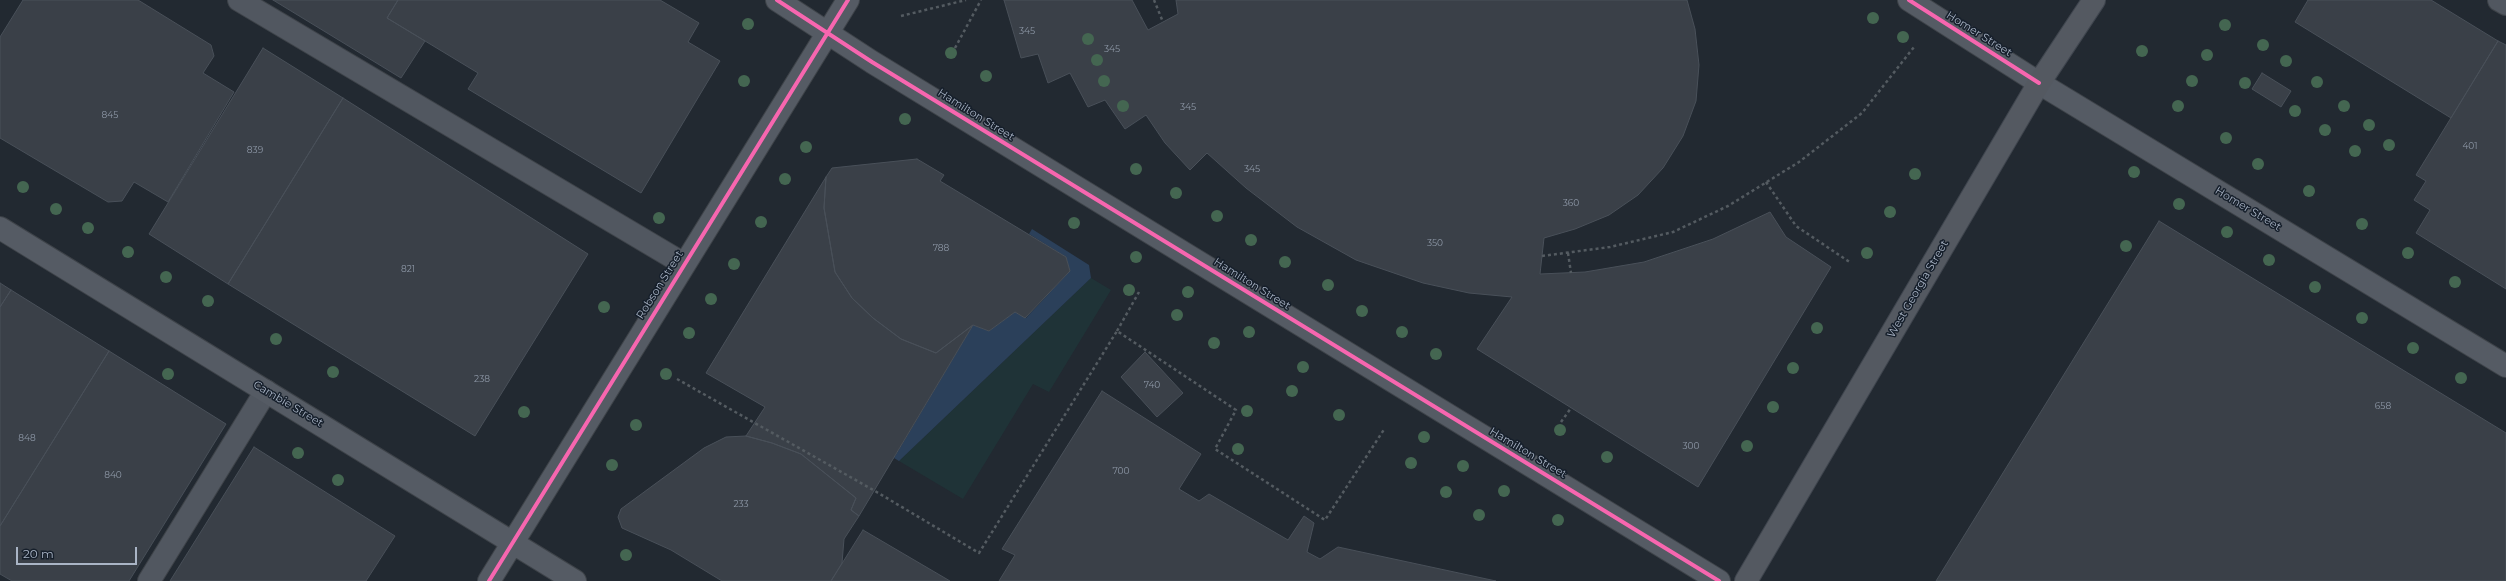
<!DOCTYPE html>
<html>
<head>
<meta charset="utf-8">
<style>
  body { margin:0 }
  #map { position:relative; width:2506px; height:581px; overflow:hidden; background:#222931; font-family:Montserrat,sans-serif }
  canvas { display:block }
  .scale { position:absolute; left:16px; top:547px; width:121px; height:18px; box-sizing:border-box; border:2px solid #a9b4c5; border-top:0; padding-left:5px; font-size:12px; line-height:14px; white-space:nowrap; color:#a9b4c5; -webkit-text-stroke:3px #161f2b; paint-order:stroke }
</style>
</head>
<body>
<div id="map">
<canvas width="2506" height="581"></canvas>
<div class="scale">20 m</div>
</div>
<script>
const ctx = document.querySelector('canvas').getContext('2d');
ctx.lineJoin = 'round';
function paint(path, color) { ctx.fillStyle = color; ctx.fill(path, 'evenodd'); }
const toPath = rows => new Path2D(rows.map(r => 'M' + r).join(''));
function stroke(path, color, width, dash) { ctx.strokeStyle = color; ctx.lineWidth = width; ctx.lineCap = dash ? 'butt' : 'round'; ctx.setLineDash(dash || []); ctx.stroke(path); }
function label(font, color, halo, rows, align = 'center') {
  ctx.font = font + ' Montserrat,sans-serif'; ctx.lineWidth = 3; ctx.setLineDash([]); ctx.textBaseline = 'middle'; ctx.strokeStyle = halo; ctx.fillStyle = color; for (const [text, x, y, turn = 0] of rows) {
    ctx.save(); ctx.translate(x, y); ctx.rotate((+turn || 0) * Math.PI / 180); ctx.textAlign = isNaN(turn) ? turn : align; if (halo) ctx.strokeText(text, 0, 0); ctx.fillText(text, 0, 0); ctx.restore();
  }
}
paint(toPath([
  [1091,278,1111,290,1049,392,1033,384,963,499,899,461]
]), '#1f3337');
paint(toPath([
  [1032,229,1089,265,1091,278,899,461,894,458,973,325,989,331,1015,312,1026,318,1070,271,1066,257,1029,234]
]), '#2b405a');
const building = toPath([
  [23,0,138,0,211,45,214,56,203,73,234,92,168,202,134,182,122,201,108,202,0,138,0,37,23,0],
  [273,0,398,0,387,18,425,41,401,78,273,0],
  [398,0,660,0,699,23,688,42,720,61,641,193,468,89,478,73,387,18,398,0],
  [1004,0,1132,0,1148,30,1178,14,1176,0,1687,0,1695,29,1699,65,1696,101,1683,136,1663,168,1638,195,1609,215,1575,229,1544,238,1540,274,1585,272,1644,262,1713,239,1770,212,1786,237,1831,267,1698,487,1477,349,1512,297,1469,293,1423,283,1356,260,1297,227,1246,188,1207,153,1190,170,1165,143,1146,115,1125,129,1105,100,1088,107,1070,73,1048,83,1038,54,1021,58,1004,0],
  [2308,0,2431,0,2498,41,2451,118,2295,22,2308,0],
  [2498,41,2506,45,2506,289,2416,233,2430,210,2414,200,2426,181,2416,175,2498,41],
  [263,48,343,98,228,284,149,234,263,48],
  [2262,73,2291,91,2281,107,2252,89,2262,73],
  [343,98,588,254,475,436,228,284,343,98],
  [917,159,944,175,940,181,1066,257,1070,271,1025,318,1015,312,989,331,973,325,936,353,901,339,873,318,852,298,835,272,824,208,826,177,832,168,917,159],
  [826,177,824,208,835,272,852,298,873,318,901,339,936,353,973,325,859,516,851,510,856,498,801,454,772,443,746,436,765,407,706,373,826,177],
  [2159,221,2506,433,2506,581,1936,581,2159,221],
  [0,283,11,290,0,307,0,283],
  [11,290,109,351,0,526,0,307,11,290],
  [109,351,226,424,129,581,12,581,0,574,0,526,109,351],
  [1145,352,1183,393,1157,417,1121,377,1145,352],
  [1102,391,1201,454,1179,489,1199,501,1209,494,1288,540,1304,516,1314,523,1307,552,1320,559,1338,547,1496,581,999,581,1015,555,1002,549,1102,391],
  [746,436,772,443,801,454,856,498,851,510,859,516,844,539,842,563,831,581,722,581,671,550,622,528,618,517,621,509,704,448,726,437,746,436],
  [254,447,395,536,366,581,170,581,254,447],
  [863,530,950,581,831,581,863,530]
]);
paint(building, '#3a4048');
stroke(building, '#495059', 1);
const lane = toPath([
  [239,0,684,264],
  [2499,0,2506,4],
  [149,581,266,391]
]);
const secondary = toPath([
  [777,0,872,62,1719,581],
  [1909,0,2039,83,2506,366],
  [0,228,575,581],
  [489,581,848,0]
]);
const primary = toPath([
  [1746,581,2039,83,2094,0]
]);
stroke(lane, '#3e4349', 24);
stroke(secondary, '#3e4349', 24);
stroke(primary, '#3f454e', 24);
stroke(toPath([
  [1154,0,1163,22],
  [901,16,966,0],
  [955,48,981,0],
  [1766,182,1796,226,1851,263],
  [1568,253,1571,273],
  [1542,256,1610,247,1673,232,1728,206,1799,162,1862,113,1914,47],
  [1117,331,1139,292],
  [677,379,875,491,979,553,1117,331,1236,410,1215,449,1325,520,1385,428],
  [1561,422,1571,408]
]), '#545b61', 2.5, [3, 3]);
stroke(lane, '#515760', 22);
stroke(secondary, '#555b64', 22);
stroke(primary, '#545961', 22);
stroke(toPath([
  [777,0,872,62,1719,581],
  [1909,0,2039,83],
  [489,581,848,0]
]), '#f766af', 4);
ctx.fillStyle = '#446651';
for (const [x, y] of [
  [1873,18],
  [748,24],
  [2225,25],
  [1903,37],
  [1088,39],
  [2263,45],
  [2142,51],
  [951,53],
  [2207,55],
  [1097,60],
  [2286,61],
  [986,76],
  [744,81],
  [1104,81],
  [2192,81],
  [2317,82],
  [2245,83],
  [1123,106],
  [2178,106],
  [2344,106],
  [2295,111],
  [905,119],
  [2369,125],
  [2325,130],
  [2226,138],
  [2389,145],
  [806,147],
  [2355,151],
  [2258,164],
  [1136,169],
  [2134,172],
  [1915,174],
  [785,179],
  [23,187],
  [2309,191],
  [1176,193],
  [2179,204],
  [56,209],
  [1890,212],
  [1217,216],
  [659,218],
  [761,222],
  [1074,223],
  [2362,224],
  [88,228],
  [2227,232],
  [1251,240],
  [2126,246],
  [128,252],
  [1867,253],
  [2408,253],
  [1136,257],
  [2269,260],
  [1285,262],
  [734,264],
  [166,277],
  [2455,282],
  [1328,285],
  [2315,287],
  [1129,290],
  [1188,292],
  [711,299],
  [208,301],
  [604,307],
  [1362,311],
  [1177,315],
  [2362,318],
  [1817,328],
  [1249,332],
  [1402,332],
  [689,333],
  [276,339],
  [1214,343],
  [2413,348],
  [1436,354],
  [1303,367],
  [1793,368],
  [333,372],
  [168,374],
  [666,374],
  [2461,378],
  [1292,391],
  [1773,407],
  [1247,411],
  [524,412],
  [1339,415],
  [636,425],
  [1560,430],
  [1424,437],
  [1747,446],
  [1238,449],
  [298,453],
  [1607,457],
  [1411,463],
  [612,465],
  [1463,466],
  [338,480],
  [1504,491],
  [1446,492],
  [1479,515],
  [1558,520],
  [626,555]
]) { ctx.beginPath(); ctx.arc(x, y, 6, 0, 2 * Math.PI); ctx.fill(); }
label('9px', '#8d97a6', null, [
  ["345",1027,31],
  ["345",1112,49],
  ["345",1188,107],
  ["845",110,115],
  ["401",2470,146],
  ["839",255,150],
  ["345",1252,169],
  ["360",1571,203],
  ["350",1435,243],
  ["788",941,248],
  ["821",408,269],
  ["238",482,379],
  ["740",1152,385],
  ["658",2383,406],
  ["848",27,438],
  ["300",1691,446],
  ["700",1121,471],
  ["840",113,475],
  ["233",741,504]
]);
label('11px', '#a9b4c5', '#161f2b', [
  ["Homer Street",1979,34,32],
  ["Hamilton Street",976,115,32],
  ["Homer Street",2248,209,31],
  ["Hamilton Street",1252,284,32],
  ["Robson Street",660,285,-58],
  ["West Georgia Street",1918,289,-60],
  ["Cambie Street",288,404,31],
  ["Hamilton Street",1528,453,31]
]);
</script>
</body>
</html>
